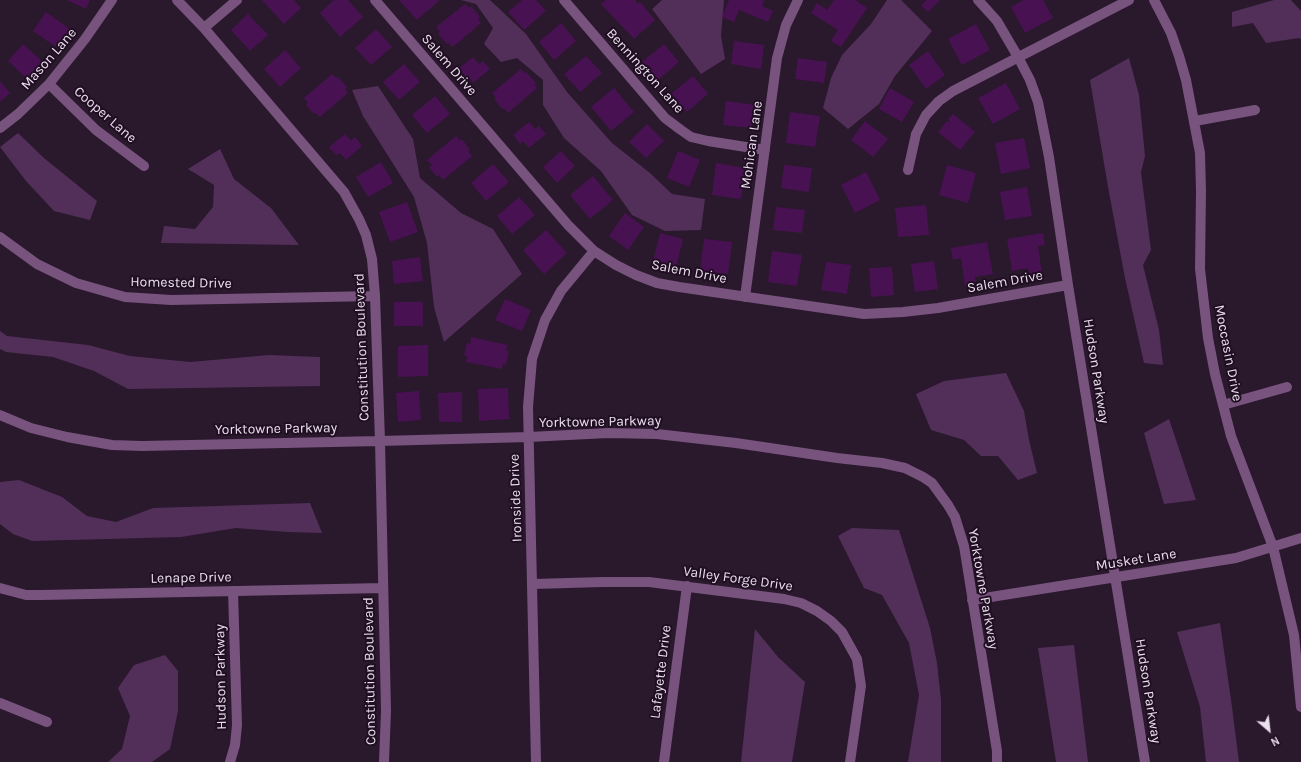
<!DOCTYPE html>
<html>
<head>
<meta charset="utf-8">
<style>
  body { margin:0 }
  #map { position:relative; width:1301px; height:762px; overflow:hidden; background:#2a182d; font-family:Karla,sans-serif }
  canvas { display:block }
  .north { position:absolute; left:1249px; top:710px; width:40px; height:40px; -webkit-text-stroke:3px #200e23; paint-order:stroke; rotate:152deg; font-size:11px; font-weight:700; line-height:16px; text-align:center; color:#ebdfed }
  .north::after { content:''; display:block; margin:auto; width:14px; height:18px; background:#ebdfed; clip-path:polygon(50% 0,100% 100%,50% 72%,0 100%) }
</style>
</head>
<body>
<div id="map">
<canvas width="1301" height="762"></canvas>
<div class="north">N</div>
</div>
<script>
const ctx = document.querySelector('canvas').getContext('2d');
ctx.lineJoin = 'round';
function paint(path, color) { ctx.fillStyle = color; ctx.fill(path, 'evenodd'); }
const toPath = rows => new Path2D(rows.map(r => 'M' + r).join(''));
function stroke(path, color, width, dash) { ctx.strokeStyle = color; ctx.lineWidth = width; ctx.lineCap = dash ? 'butt' : 'round'; ctx.setLineDash(dash || []); ctx.stroke(path); }
function label(font, color, halo, rows, align = 'center') {
  ctx.font = font + ' Karla,sans-serif'; ctx.lineWidth = 4; ctx.setLineDash([]); ctx.textBaseline = 'middle'; ctx.strokeStyle = halo; ctx.fillStyle = color; for (const [text, x, y, turn = 0] of rows) {
    ctx.save(); ctx.translate(x, y); ctx.rotate((+turn || 0) * Math.PI / 180); ctx.textAlign = isNaN(turn) ? turn : align; if (halo) ctx.strokeText(text, 0, 0); ctx.fillText(text, 0, 0); ctx.restore();
  }
}
paint(toPath([
  [461,0,490,0,526,34,567,92,612,143,650,173,672,194,705,199,701,230,665,231,632,215,601,171,564,138,543,105,543,80,517,58,501,62,484,44,493,28,476,4],
  [662,0,724,0,721,36,725,59,701,74,652,9],
  [887,0,901,0,932,31,895,76,879,104,848,129,823,108,831,78,842,55,871,24],
  [1274,0,1291,0,1301,11,1301,39,1299,38,1266,43,1253,23,1232,27,1232,12],
  [1129,58,1139,95,1145,156,1141,172,1151,250,1143,265,1159,330,1163,365,1144,363,1125,278,1108,187,1090,80],
  [378,86,413,139,420,178,461,213,493,229,522,274,444,342,434,307,427,243,414,197,363,116,352,90],
  [18,133,44,158,97,201,90,220,54,211,26,181,0,147],
  [220,149,234,179,271,208,299,245,161,243,164,226,195,229,213,207,214,185,188,169],
  [0,331,7,336,88,345,130,356,190,362,269,355,320,357,320,386,128,389,94,371,53,357,6,352,0,349],
  [1006,373,1024,411,1029,440,1037,473,1018,480,998,456,981,456,964,440,931,430,916,394,944,381],
  [1169,419,1196,500,1164,504,1144,433],
  [19,480,62,497,87,516,116,522,153,508,310,503,322,533,287,532,236,528,181,537,32,541,13,534,0,524,0,482],
  [852,528,899,530,930,628,937,663,941,700,941,762,908,762,919,695,909,643,882,595,864,588,838,536],
  [1220,623,1232,707,1239,762,1206,762,1200,707,1177,632],
  [755,629,778,657,805,682,792,762,741,762],
  [1074,645,1088,762,1056,762,1038,648],
  [165,655,178,671,178,711,170,749,152,762,108,762,122,749,130,716,118,688,134,665]
]), '#522f59');
paint(toPath([
  [67,0,90,0,86,9],
  [262,0,294,0,301,8,284,24],
  [334,0,348,0,363,17,340,37,320,13],
  [399,0,440,0,417,20],
  [522,0,536,0,546,11,524,30,508,12],
  [606,0,635,0,638,4,640,2,655,20,634,39,601,4],
  [729,0,764,0,762,6,773,11,768,22,739,10,734,22,722,17],
  [834,0,855,0,867,8,841,47,831,41,838,30,811,13,817,3,827,10],
  [926,0,940,0,928,12,921,6],
  [1024,0,1043,0,1053,18,1025,33,1011,7],
  [465,4,469,8,471,6,480,17,478,19,481,23,453,47,449,43,447,44,438,34,440,32,436,27],
  [46,12,70,29,56,47,33,31],
  [248,14,268,35,250,51,231,30],
  [561,23,576,41,554,60,539,42],
  [976,24,990,50,962,65,948,39],
  [376,29,392,47,371,65,355,48],
  [734,41,764,45,761,69,731,64],
  [23,44,45,64,29,81,8,61],
  [664,44,679,62,657,81,642,62],
  [285,50,301,68,280,87,264,69],
  [928,51,945,75,926,89,909,65],
  [586,56,602,73,580,92,564,74],
  [473,57,479,64,483,61,490,69,473,83,468,76,464,79,457,70],
  [798,58,827,62,824,83,795,79],
  [404,64,420,82,399,100,383,82],
  [521,69,524,73,526,72,536,83,534,84,537,88,508,113,504,108,502,109,494,99,496,97,492,93],
  [332,74,336,78,338,77,347,87,345,89,348,93,320,117,316,113,314,114,306,105,308,103,304,98],
  [693,76,708,94,687,112,671,94],
  [0,81,10,93,0,102],
  [1006,83,1020,109,993,124,978,98],
  [614,88,634,112,611,131,591,107],
  [890,88,914,102,902,122,879,109],
  [435,96,450,114,427,133,412,115],
  [726,101,755,105,752,128,723,125],
  [790,112,820,116,815,147,786,143],
  [953,114,975,132,960,150,938,132,947,121,951,123,948,119],
  [865,121,888,139,873,157,851,140],
  [529,122,535,129,539,126,546,134,529,148,523,141,520,144,513,135],
  [647,124,664,141,646,158,629,142],
  [345,134,351,141,355,137,362,146,346,160,340,153,336,155,329,147],
  [456,136,460,141,462,139,470,150,468,151,472,156,443,180,439,175,437,177,429,167,432,165,427,160],
  [1024,138,1030,168,1001,174,995,143],
  [561,151,575,166,557,183,543,167],
  [678,151,700,160,689,187,667,178],
  [381,162,393,183,368,197,356,177],
  [716,163,746,168,741,199,712,195],
  [493,164,509,182,486,201,471,183],
  [784,165,812,168,809,192,781,188],
  [947,165,976,173,968,203,939,195],
  [866,172,880,200,855,213,841,185],
  [593,176,613,200,590,219,570,195],
  [1027,187,1032,216,1005,220,1000,192],
  [519,197,535,215,512,234,497,216],
  [407,202,418,232,390,242,379,212],
  [926,205,929,235,898,237,895,208],
  [776,207,805,210,802,233,773,230],
  [625,213,644,227,628,250,609,236],
  [546,230,567,253,544,274,523,250],
  [660,233,683,239,676,267,653,261],
  [1043,233,1045,245,1038,246,1042,274,1030,276,1028,268,1012,271,1007,239],
  [704,239,732,242,728,274,700,271],
  [987,242,993,274,975,277,976,284,965,286,961,258,953,260,951,248],
  [772,251,802,255,797,286,768,282],
  [420,257,423,281,394,284,392,261],
  [934,261,938,289,915,292,911,264],
  [826,262,851,265,847,294,821,290],
  [892,267,894,295,871,297,869,268],
  [505,299,531,310,522,331,495,320],
  [394,302,423,302,423,326,394,326],
  [471,337,508,345,506,350,509,351,506,364,503,364,502,369,466,362,467,356,464,356,467,343,470,344],
  [428,345,428,376,398,377,398,346],
  [508,388,509,419,479,421,478,389],
  [419,391,421,420,398,422,396,393],
  [462,392,462,422,439,422,438,393]
]), '#481252');
stroke(toPath([
  [177,0,204,28,344,192,359,219,366,235,372,259,375,296,380,441,386,711,384,762],
  [375,0,568,225,594,251,616,265,636,275,657,283,679,287,864,314,903,312,938,308,1068,285],
  [564,0,665,118,681,130,691,137,708,141,765,150],
  [978,0,997,21,1018,57,1030,80,1038,102,1049,157,1068,285,1145,762],
  [1154,0,1171,33,1179,56,1186,80,1200,153,1201,191,1200,269,1208,338,1215,374,1231,436,1273,547,1294,635,1301,707],
  [204,28,237,0],
  [49,84,96,130,144,166],
  [1195,121,1255,110],
  [0,128,18,114,49,84,85,39,112,0],
  [908,170,916,134,926,115,939,101,953,91,1129,0],
  [0,237,37,264,76,283,125,297,171,300,375,296],
  [745,297,777,58,786,25,798,0],
  [1223,405,1287,387],
  [0,415,31,428,67,437,112,445,142,446,380,441,529,437,608,433,657,434,736,443,837,458,882,463,905,468,923,477,932,483,948,505,955,517,964,546,997,751,997,762],
  [533,584,603,582,649,582,784,599,801,603,817,611,831,621,842,632,857,659,861,686,850,762],
  [0,588,26,595,41,595,383,588],
  [972,600,1236,558,1301,538],
  [0,703,47,722],
  [230,762,235,745,237,725,233,591],
  [536,762,528,407,532,359,545,320,561,291,594,251],
  [664,762,687,586]
]), '#77537e', 10);
label('14px', '#ebdfed', '#200e23', [
  ["Mason Lane",49,59,-49],
  ["Salem Drive",449,65,49],
  ["Bennington Lane",645,71,48],
  ["Cooper Lane",105,115,41],
  ["Mohican Lane",752,145,-82],
  ["Salem Drive",689,272,11],
  ["Salem Drive",1005,282,-10],
  ["Homested Drive",181,283,1],
  ["Constitution Boulevard",362,347,-92],
  ["Moccasin Drive",1228,353,79],
  ["Hudson Parkway",1096,371,81],
  ["Yorktowne Parkway",600,422,-1],
  ["Yorktowne Parkway",276,429,-1],
  ["Ironside Drive",516,498,-92],
  ["Musket Lane",1136,560,-9],
  ["Lenape Drive",191,578,-1],
  ["Valley Forge Drive",738,579,8],
  ["Yorktowne Parkway",983,589,80],
  ["Constitution Boulevard",370,671,-91],
  ["Lafayette Drive",661,672,-83],
  ["Hudson Parkway",221,677,-91],
  ["Hudson Parkway",1148,691,81]
]);
</script>
</body>
</html>
